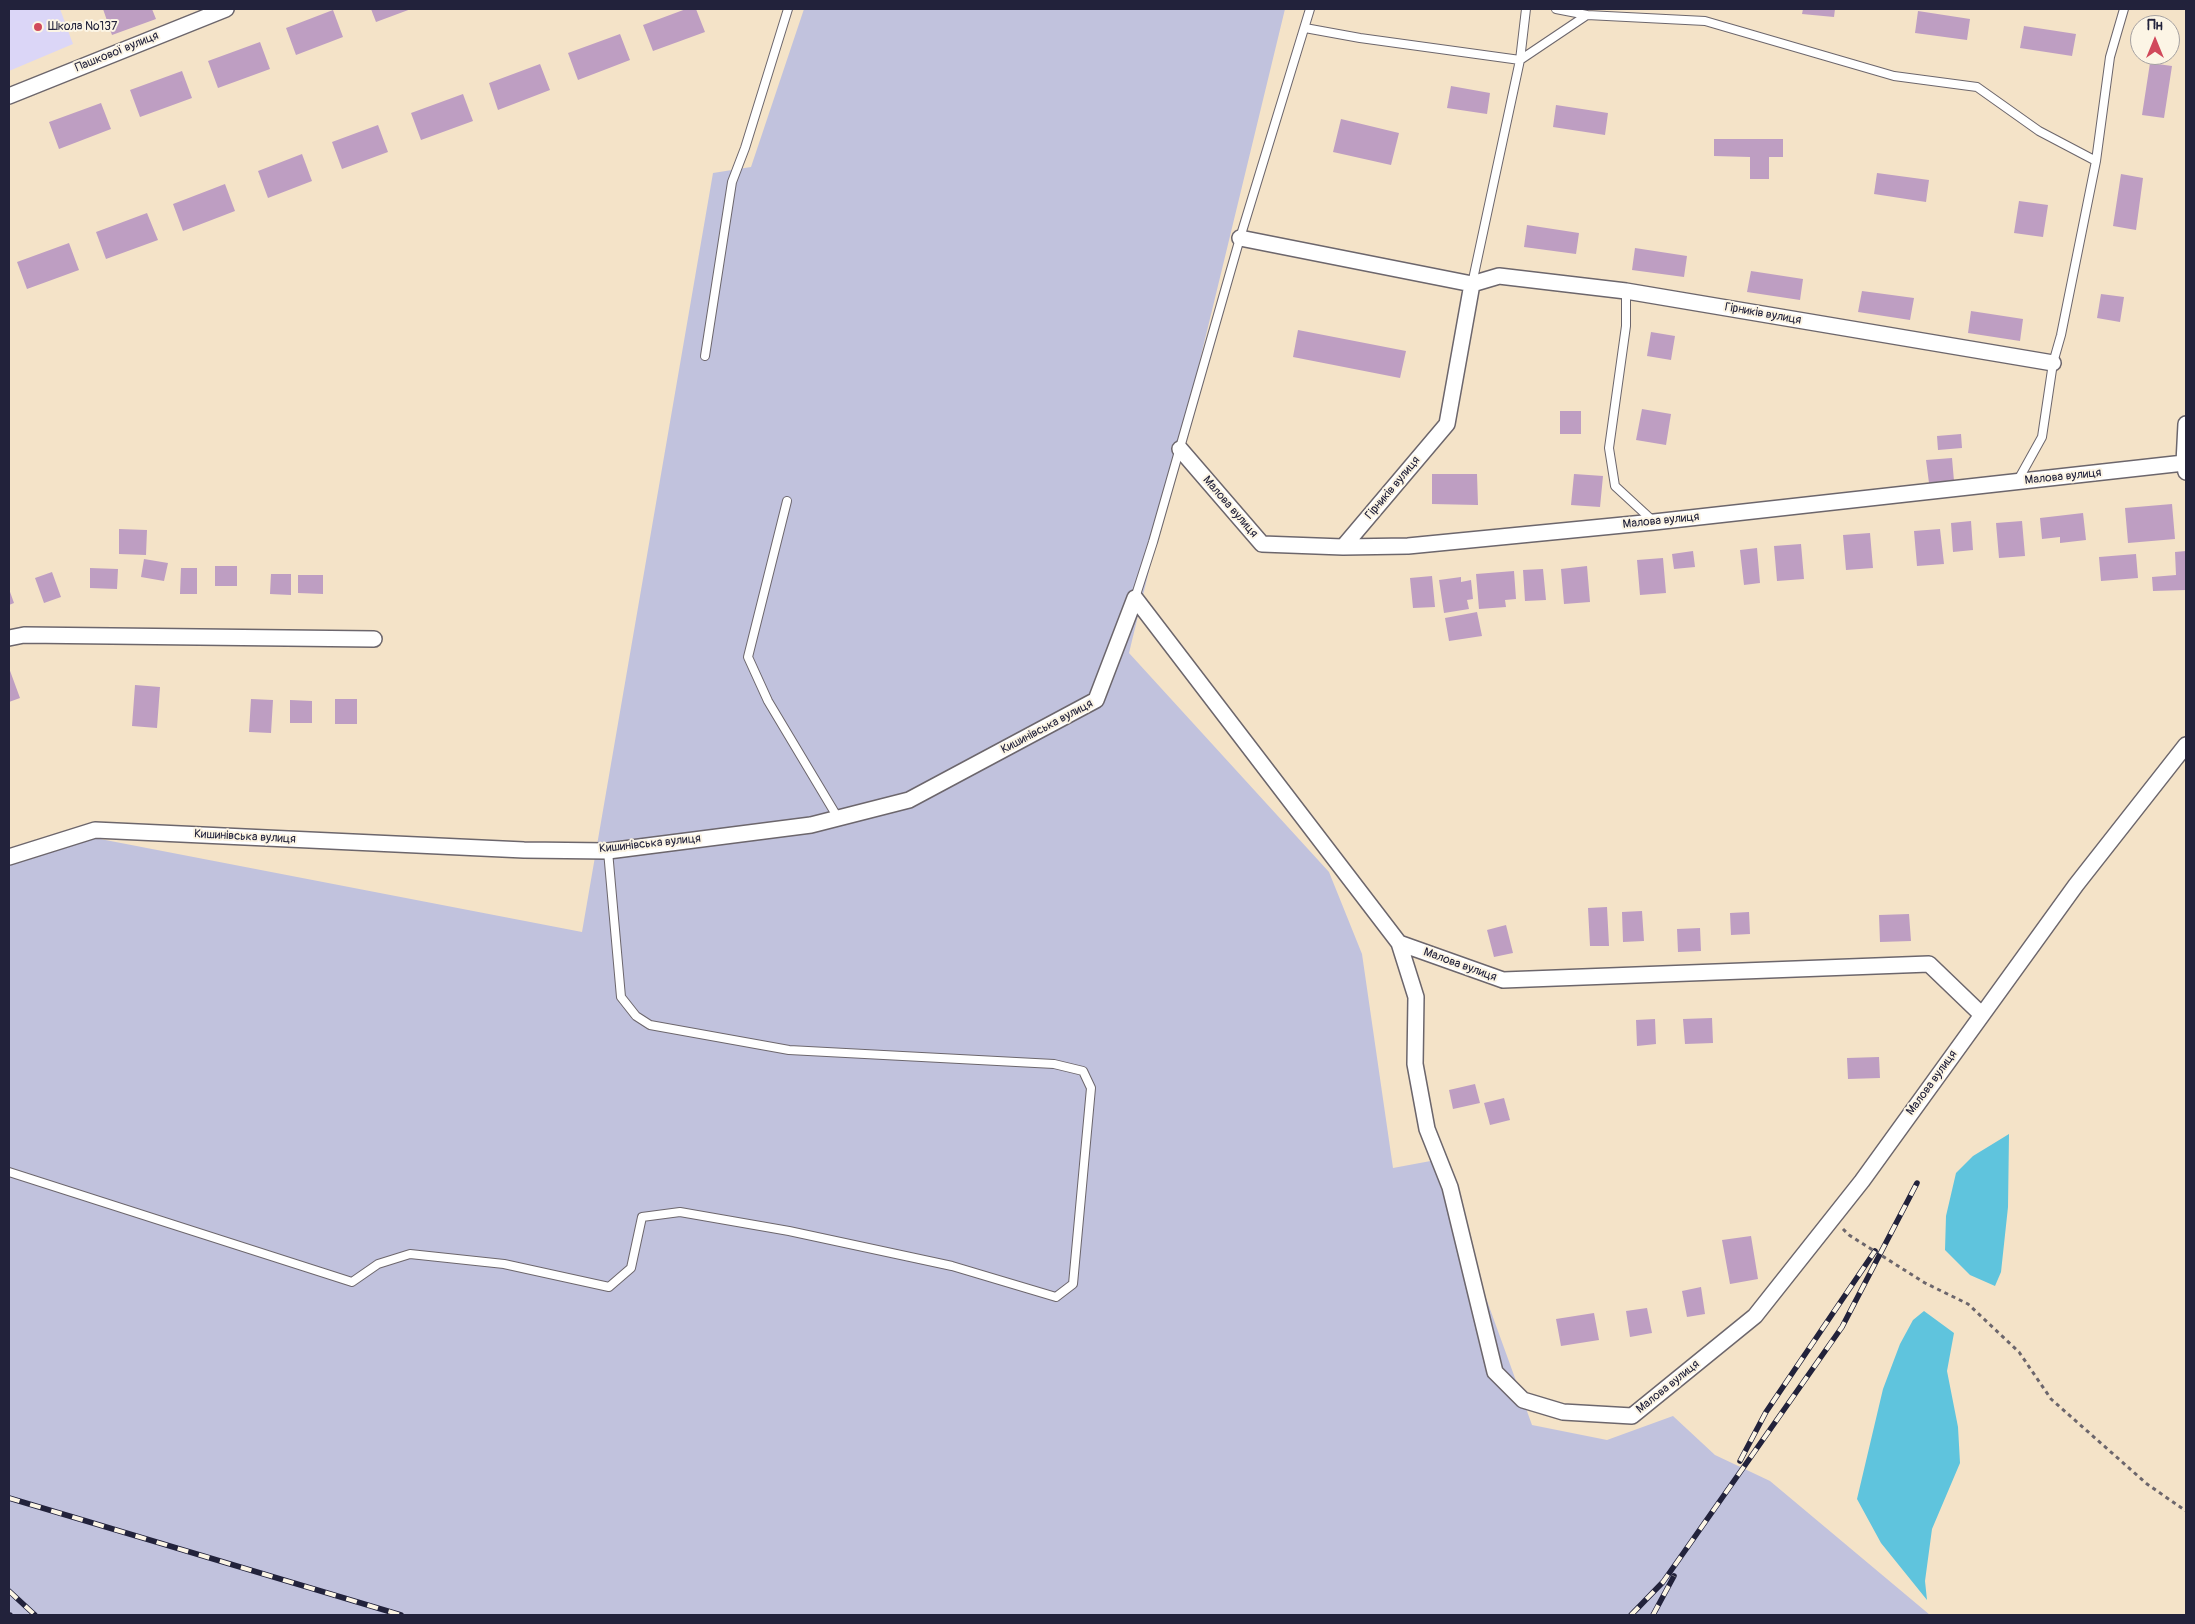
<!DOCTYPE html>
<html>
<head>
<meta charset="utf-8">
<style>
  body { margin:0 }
  #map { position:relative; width:2195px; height:1624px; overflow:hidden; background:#f4e3c8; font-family:Pangolin,sans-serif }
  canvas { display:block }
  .frame { position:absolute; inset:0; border:10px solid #22223b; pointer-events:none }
  .north { position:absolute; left:2130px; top:15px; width:50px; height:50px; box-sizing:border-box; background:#fcf5e5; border:1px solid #a5a1a1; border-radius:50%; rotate:0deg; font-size:14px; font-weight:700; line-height:20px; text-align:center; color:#22223b }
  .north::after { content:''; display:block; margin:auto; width:18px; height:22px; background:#d1495b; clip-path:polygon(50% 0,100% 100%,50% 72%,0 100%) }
</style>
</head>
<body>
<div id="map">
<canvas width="2195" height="1624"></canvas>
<div class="frame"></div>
<div class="north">Пн</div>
</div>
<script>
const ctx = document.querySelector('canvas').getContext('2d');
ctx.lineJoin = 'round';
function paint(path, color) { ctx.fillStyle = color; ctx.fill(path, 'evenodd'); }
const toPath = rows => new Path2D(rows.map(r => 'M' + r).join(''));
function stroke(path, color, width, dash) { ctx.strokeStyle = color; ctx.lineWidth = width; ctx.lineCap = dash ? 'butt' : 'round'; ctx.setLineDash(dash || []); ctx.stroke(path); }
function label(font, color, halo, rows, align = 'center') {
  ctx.font = font + ' Pangolin,sans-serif'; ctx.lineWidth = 4; ctx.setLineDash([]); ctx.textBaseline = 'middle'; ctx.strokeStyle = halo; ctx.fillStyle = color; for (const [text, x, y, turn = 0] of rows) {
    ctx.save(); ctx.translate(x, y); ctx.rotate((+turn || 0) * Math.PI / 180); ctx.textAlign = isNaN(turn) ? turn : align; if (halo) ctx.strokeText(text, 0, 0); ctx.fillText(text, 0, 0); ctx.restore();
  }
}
paint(toPath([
  [9,9,60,9,73,44,9,71]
]), '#dbd6f7');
paint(toPath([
  [804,9,1285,9,1129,653,1329,872,1362,954,1393,1168,1436,1160,1532,1425,1607,1440,1673,1416,1715,1455,1770,1481,1930,1615,9,1615,9,864,95,838,582,932,713,173,751,167]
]), '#c1c2dd');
paint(toPath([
  [2009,1134,2008,1207,2001,1272,1995,1286,1970,1275,1945,1250,1946,1216,1956,1173,1973,1156],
  [1924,1311,1954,1333,1947,1371,1958,1427,1960,1463,1932,1529,1925,1581,1927,1600,1881,1543,1857,1499,1883,1389,1900,1344,1913,1320]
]), '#5fc4dd');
paint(toPath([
  [103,9,152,9,156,19,112,35],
  [371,9,411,9,376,22],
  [686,9,696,9,705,32,653,51,643,25],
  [1803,9,1835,9,1834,17,1802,14],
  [333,10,343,37,296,55,286,28],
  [1918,11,1970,19,1967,40,1915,33],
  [2024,26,2076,34,2072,56,2020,48],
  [620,34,630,60,578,80,568,53],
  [260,42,270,69,218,88,208,61],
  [2150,63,2172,66,2164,118,2142,115],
  [540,64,550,90,498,110,489,83],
  [182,71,192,98,140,117,130,90],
  [1451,86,1490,93,1487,114,1447,108],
  [463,94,473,121,421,140,411,113],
  [101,103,111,129,59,149,49,122],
  [1556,105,1608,113,1605,135,1553,127],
  [1341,119,1399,133,1391,165,1333,152],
  [378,125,388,152,342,169,332,142],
  [1714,139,1783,139,1783,157,1769,157,1769,179,1750,179,1750,157,1714,156],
  [302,154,312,181,268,198,258,171],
  [1877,173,1929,180,1926,202,1874,194],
  [2121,174,2143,178,2136,230,2113,226],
  [225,184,235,211,183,231,173,204],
  [2019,201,2048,205,2043,237,2014,233],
  [147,213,158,240,106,259,96,232],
  [1527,225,1579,233,1576,254,1524,247],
  [69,243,79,270,27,289,17,262],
  [1635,248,1687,256,1684,277,1632,270],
  [1751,271,1803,279,1800,300,1747,292],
  [1862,291,1914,298,1910,320,1858,312],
  [2101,294,2124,297,2120,322,2097,318],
  [1971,311,2023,319,2020,341,1968,333],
  [1298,330,1406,351,1400,378,1293,357],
  [1651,332,1675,336,1671,360,1647,356],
  [1642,409,1671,414,1666,445,1636,440],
  [1560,411,1581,411,1581,434,1560,434],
  [1961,434,1962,448,1938,450,1937,436],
  [1952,458,1954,481,1929,483,1926,460],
  [1432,474,1477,474,1478,505,1432,504],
  [1574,474,1603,476,1600,507,1571,505],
  [2172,504,2175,539,2128,543,2125,508],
  [2083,513,2086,540,2060,543,2060,537,2042,539,2040,518],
  [1971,521,1973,550,1953,552,1951,523],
  [2022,521,2025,556,1999,558,1996,523],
  [119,529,147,530,146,555,119,554],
  [1940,529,1944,564,1917,566,1914,531],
  [1870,533,1873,568,1846,570,1843,535],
  [1801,544,1804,579,1777,581,1774,546],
  [1757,548,1760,583,1744,585,1740,550],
  [1693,551,1695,567,1674,569,1672,554],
  [2186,551,2186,590,2153,591,2152,577,2176,575,2175,552],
  [2136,554,2138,578,2101,581,2099,557],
  [1663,558,1666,593,1640,595,1637,560],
  [144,559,168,563,164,581,141,577],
  [215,566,237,566,237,586,215,586],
  [1587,566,1590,602,1564,604,1561,569],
  [90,568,118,569,117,589,90,588],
  [181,568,197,568,197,594,180,594],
  [1543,569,1546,600,1525,601,1523,570],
  [1514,571,1516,599,1505,600,1506,607,1479,609,1476,574],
  [52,572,61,597,44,603,35,578],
  [271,574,291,574,291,595,270,594],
  [298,575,323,575,323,594,298,593],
  [1432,576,1435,607,1413,608,1410,578],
  [1461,577,1461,582,1471,580,1473,599,1467,600,1469,609,1444,613,1439,580],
  [9,589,14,603,9,605],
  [1477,612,1482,636,1449,641,1445,618],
  [9,668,20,698,9,702],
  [135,685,160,687,157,728,132,726],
  [251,699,273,700,271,733,249,732],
  [335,699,357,699,357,724,335,724],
  [290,700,312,701,312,723,290,723],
  [1607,907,1609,946,1590,946,1588,908],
  [1642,911,1644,941,1623,942,1622,912],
  [1749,912,1750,934,1731,935,1730,913],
  [1909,914,1911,941,1880,942,1879,915],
  [1506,925,1513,953,1494,957,1487,930],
  [1700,928,1701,951,1678,952,1677,929],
  [1712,1018,1713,1043,1685,1044,1683,1019],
  [1655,1019,1656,1044,1637,1046,1636,1020],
  [1879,1057,1880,1078,1848,1079,1847,1058],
  [1475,1084,1480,1103,1453,1109,1449,1090],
  [1504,1098,1510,1120,1490,1125,1484,1103],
  [1751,1236,1758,1279,1730,1284,1722,1240],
  [1701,1287,1705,1314,1687,1317,1682,1291],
  [1647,1308,1652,1333,1630,1337,1626,1311],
  [1594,1313,1599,1340,1561,1346,1556,1319]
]), '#be9ec2');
const service = toPath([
  [1556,9,1587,15],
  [1305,28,1360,38,1520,60,1587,15,1705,21,1894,76,1977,87,2039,131,2096,161],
  [1472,284,1520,60,1526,9],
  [1626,291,1626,326,1609,448,1615,486,1653,521],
  [705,356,732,182,745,148,788,9],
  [2017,482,2042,437,2053,363,2061,335,2096,161,2110,57,2124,9],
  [787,501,748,657,768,701,838,818],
  [1135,598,1153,542,1240,238,1310,9],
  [9,1172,352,1282,378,1264,410,1254,504,1264,609,1287,631,1268,642,1217,680,1212,789,1231,952,1266,1056,1297,1073,1284,1091,1088,1083,1071,1054,1064,789,1050,650,1025,636,1016,621,997,608,851]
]);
const minor = toPath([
  [9,96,226,9],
  [1240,238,1472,284,1499,276,1626,291,2053,363],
  [2186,424,2184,463,2186,472],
  [1180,449,1262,544,1343,547,1408,546,1654,522,2184,463],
  [1343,547,1447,424,1472,284],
  [1135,598,1399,943,1503,980,1929,964,1981,1014],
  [9,638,24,635,374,639],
  [9,857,95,830,524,850,608,851,811,825,909,800,1096,700,1135,598],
  [1399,943,1416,997,1415,1064,1427,1129,1450,1187,1495,1372,1523,1400,1563,1412,1632,1416,1755,1316,1862,1181,2076,885,2186,745]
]);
stroke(service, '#6c666c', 10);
stroke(minor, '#6c666c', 18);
stroke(toPath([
  [1843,1229,1849,1235,1925,1283,1968,1304,2019,1352,2051,1399,2147,1484,2186,1511]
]), '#6c666c', 3, [4, 4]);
stroke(service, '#fff', 8);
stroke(minor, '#fff', 15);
const rail = toPath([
  [1740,1461,1766,1412,1875,1251],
  [9,1498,401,1615],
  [9,1591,35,1615],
  [9,1615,10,1615],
  [1631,1615,1663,1582,1842,1327,1917,1183],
  [1653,1615,1674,1576]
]);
stroke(rail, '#22223b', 5.5);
stroke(rail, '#fcf5e5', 4, [11]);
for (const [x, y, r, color] of [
  [38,27,5,"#d1495b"]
]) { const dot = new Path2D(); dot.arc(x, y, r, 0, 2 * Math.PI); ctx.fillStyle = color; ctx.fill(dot); stroke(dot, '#fcf5e5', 2); }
label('12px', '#22223b', '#fcf5e5', [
  ["Школа №137",48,27]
], 'left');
label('12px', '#22223b', '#fcf5e5', [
  ["Пашкової вулиця",117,52,-22],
  ["Гірників вулиця",1763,314,10],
  ["Малова вулиця",2063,477,-6],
  ["Гірників вулиця",1393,488,-50],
  ["Малова вулиця",1230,507,49],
  ["Малова вулиця",1661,521,-6],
  ["Кишинівська вулиця",1047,727,-28],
  ["Кишинівська вулиця",245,837,3],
  ["Кишинівська вулиця",650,844,-6],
  ["Малова вулиця",1460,965,20],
  ["Малова вулиця",1932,1083,-54],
  ["Малова вулиця",1668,1387,-39]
]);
</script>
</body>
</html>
